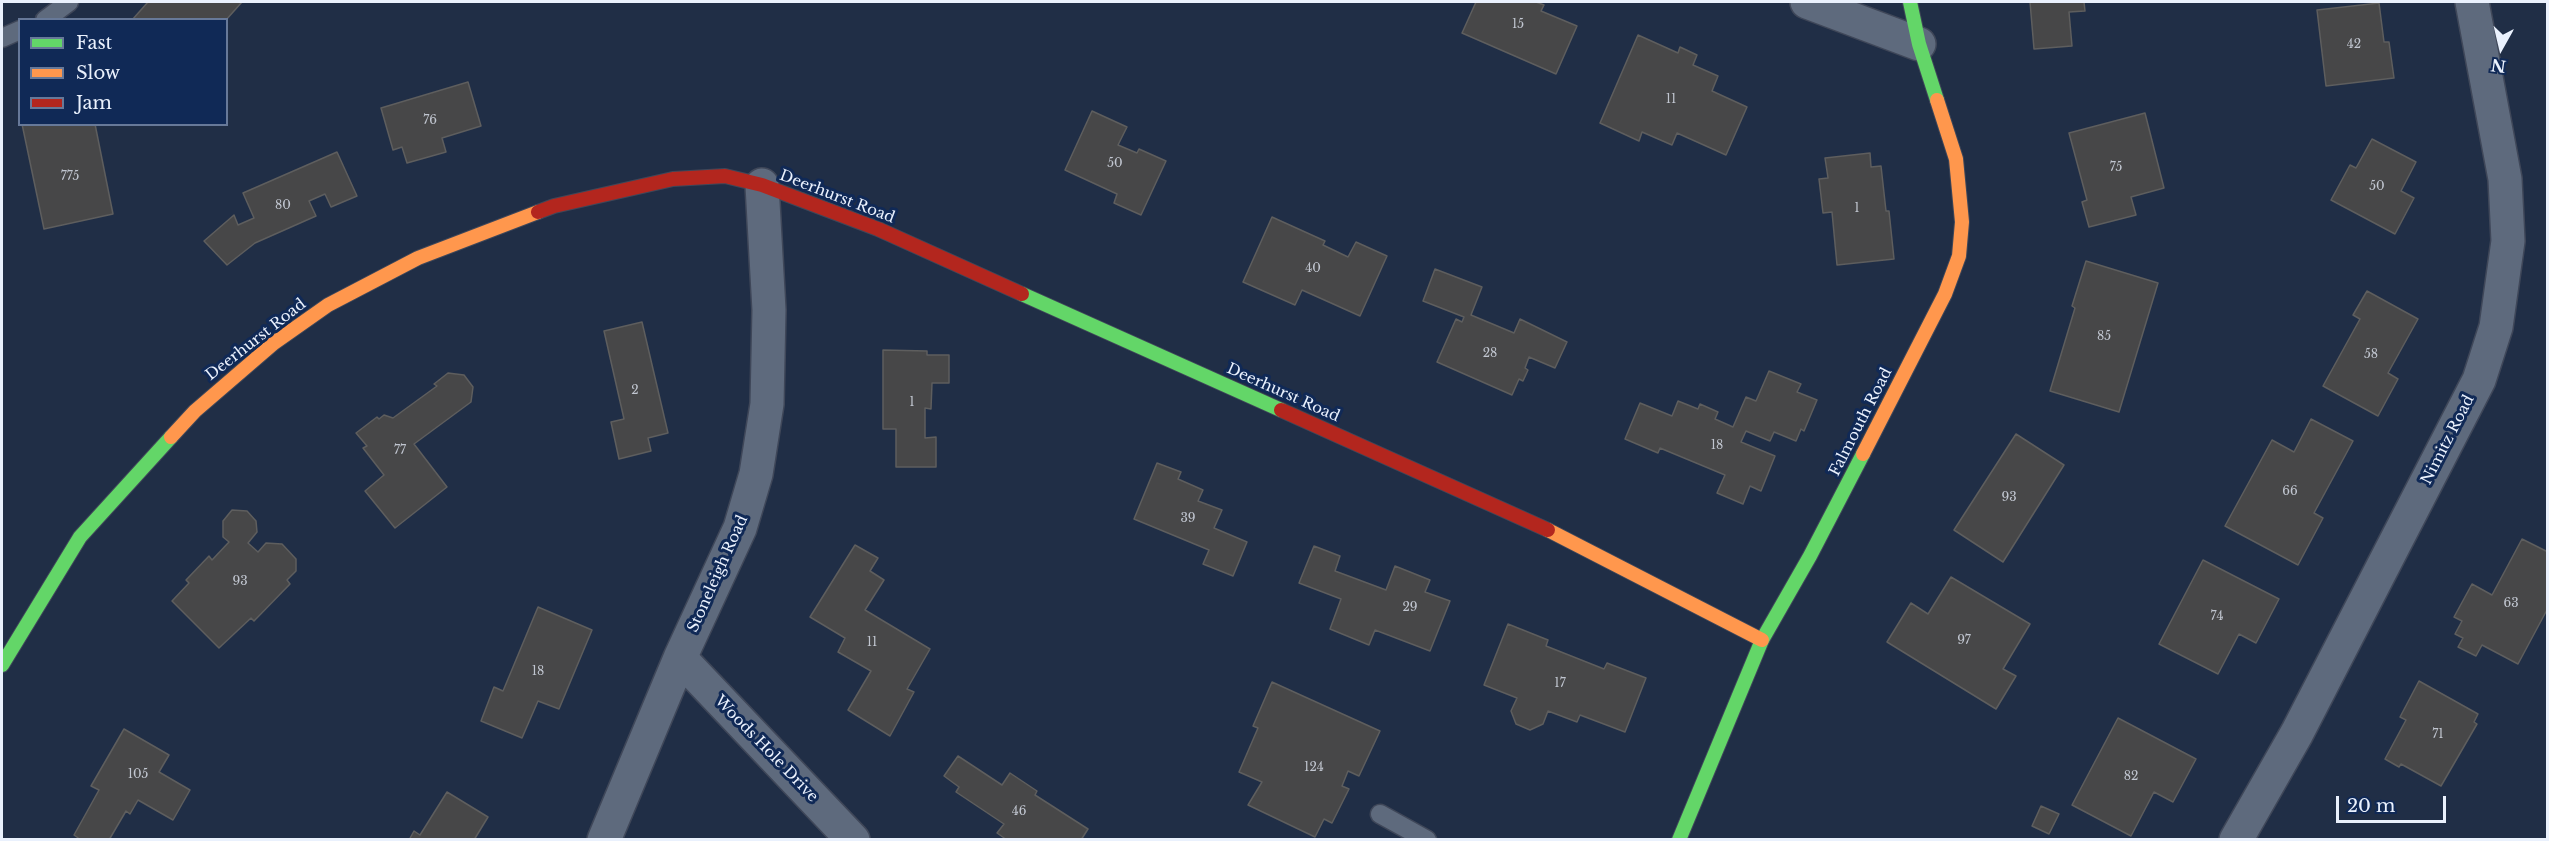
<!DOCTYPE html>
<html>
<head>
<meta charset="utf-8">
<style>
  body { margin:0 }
  #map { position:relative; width:2549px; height:841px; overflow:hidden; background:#202e46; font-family:"Libre Baskerville",serif }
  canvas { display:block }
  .frame { position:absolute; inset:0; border:3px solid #eaf1fd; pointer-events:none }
  .legend { position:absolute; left:18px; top:18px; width:210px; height:108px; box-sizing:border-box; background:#102956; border:2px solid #677999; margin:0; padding:8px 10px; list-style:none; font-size:18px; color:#eaf1fd }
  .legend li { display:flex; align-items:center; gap:12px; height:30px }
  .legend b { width:30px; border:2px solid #677999 }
  .north { position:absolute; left:2471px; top:18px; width:60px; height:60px; -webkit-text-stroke:4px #102956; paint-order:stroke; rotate:188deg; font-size:16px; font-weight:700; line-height:24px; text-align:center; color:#eaf1fd }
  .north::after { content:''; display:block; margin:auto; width:21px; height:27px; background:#eaf1fd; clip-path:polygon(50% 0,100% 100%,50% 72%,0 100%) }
  .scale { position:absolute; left:2336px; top:796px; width:110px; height:27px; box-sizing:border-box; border:3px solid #eaf1fd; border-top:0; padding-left:8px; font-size:18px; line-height:21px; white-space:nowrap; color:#eaf1fd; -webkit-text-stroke:4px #102956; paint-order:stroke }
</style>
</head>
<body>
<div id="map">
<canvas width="2549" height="841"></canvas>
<div class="frame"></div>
<ul class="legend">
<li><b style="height:8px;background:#63d668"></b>Fast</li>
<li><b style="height:8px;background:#ff974d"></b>Slow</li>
<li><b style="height:8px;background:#b3261e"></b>Jam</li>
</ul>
<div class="north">N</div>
<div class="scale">20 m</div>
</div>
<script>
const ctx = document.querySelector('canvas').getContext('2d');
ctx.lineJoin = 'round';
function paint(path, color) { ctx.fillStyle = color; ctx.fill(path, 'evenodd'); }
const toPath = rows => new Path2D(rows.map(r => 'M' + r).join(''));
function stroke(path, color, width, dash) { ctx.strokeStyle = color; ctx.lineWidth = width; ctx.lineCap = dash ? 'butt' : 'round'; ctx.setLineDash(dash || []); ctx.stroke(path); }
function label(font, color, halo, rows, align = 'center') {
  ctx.font = font + ' "Libre Baskerville",serif'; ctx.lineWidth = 6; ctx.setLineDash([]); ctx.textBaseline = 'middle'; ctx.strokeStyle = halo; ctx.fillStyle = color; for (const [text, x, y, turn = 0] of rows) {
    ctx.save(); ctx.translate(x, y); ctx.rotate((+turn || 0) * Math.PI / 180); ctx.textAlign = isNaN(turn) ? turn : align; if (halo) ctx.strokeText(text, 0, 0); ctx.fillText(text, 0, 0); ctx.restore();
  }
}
const building = toPath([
  [148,2,242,2,226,20,132,20,148,2],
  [1476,2,1536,2,1544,5,1541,11,1577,26,1556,74,1462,33,1476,2],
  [2030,2,2084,2,2085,11,2069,12,2072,46,2034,49,2030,2],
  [2379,3,2384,42,2389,42,2394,78,2326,86,2317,10,2379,3],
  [1638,35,1678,53,1680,47,1697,55,1693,65,1718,76,1712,91,1747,107,1726,155,1677,133,1672,145,1642,132,1639,141,1600,123,1638,35],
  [468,82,481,126,442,138,446,152,407,163,402,147,393,150,381,108,468,82],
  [1092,111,1127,127,1118,145,1137,153,1139,149,1166,161,1141,215,1114,203,1117,194,1065,170,1092,111],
  [2145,113,2164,188,2131,197,2136,215,2089,227,2082,202,2087,200,2069,133,2145,113],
  [22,124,95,124,113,214,44,229,22,124],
  [2372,139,2416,162,2401,191,2414,198,2395,234,2331,200,2350,165,2356,168,2372,139],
  [337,152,357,196,331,207,325,194,309,201,316,216,255,243,227,265,204,241,234,215,238,225,254,218,243,193,337,152],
  [1870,153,1871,167,1881,166,1886,211,1889,211,1894,259,1837,265,1832,212,1823,213,1819,179,1828,178,1825,158,1870,153],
  [1272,217,1325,241,1323,245,1348,257,1356,242,1387,256,1360,316,1302,290,1295,305,1243,282,1272,217],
  [2086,261,2158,283,2119,412,2050,391,2075,308,2072,306,2086,261],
  [1435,269,1482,287,1471,315,1514,333,1520,319,1567,342,1555,368,1529,357,1525,368,1528,370,1523,381,1519,379,1512,395,1437,362,1456,319,1462,322,1464,317,1423,301,1435,269],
  [2367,291,2418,319,2388,373,2398,379,2378,416,2323,386,2360,319,2353,315,2367,291],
  [642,322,668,433,648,438,651,451,619,459,611,422,624,419,604,331,642,322],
  [883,350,927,351,927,355,949,355,949,383,932,383,931,409,925,408,925,438,936,437,936,467,896,467,896,429,883,429,883,350],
  [1769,371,1801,384,1797,392,1817,400,1804,431,1801,429,1796,441,1774,432,1770,441,1746,431,1741,442,1775,456,1761,491,1750,486,1743,504,1717,493,1725,475,1660,448,1658,453,1625,439,1640,403,1672,416,1678,401,1698,409,1700,404,1718,412,1715,419,1733,427,1746,397,1756,401,1769,371],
  [448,373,464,375,473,387,471,402,414,444,447,487,395,528,365,491,384,475,363,448,367,446,356,433,377,417,379,419,384,415,393,418,437,386,434,384,448,373],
  [2311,419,2353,441,2314,513,2323,518,2298,565,2225,526,2272,440,2294,452,2311,419],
  [2016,434,2064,465,2003,562,1954,530,2016,434],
  [1157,463,1181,472,1178,479,1203,490,1198,501,1222,510,1214,528,1247,542,1233,576,1203,564,1209,550,1134,519,1157,463],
  [232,510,247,511,256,521,257,532,248,543,258,552,266,543,282,544,296,559,296,571,287,580,290,584,254,621,251,618,219,648,172,601,189,583,186,580,209,556,212,560,229,542,223,537,223,521,232,510],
  [2522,539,2548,552,2548,608,2518,664,2482,645,2476,656,2458,647,2463,638,2455,634,2462,621,2454,617,2472,584,2492,595,2522,539],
  [855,545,878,558,870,571,884,580,865,610,930,649,907,689,914,692,890,736,848,710,871,671,838,652,845,638,810,617,855,545],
  [1314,546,1340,556,1335,571,1386,590,1395,566,1430,580,1425,592,1450,601,1430,651,1375,630,1369,645,1330,629,1341,599,1299,583,1314,546],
  [2203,560,2279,599,2256,643,2239,634,2218,674,2159,644,2203,560],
  [1951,577,2030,624,2003,669,2016,676,1996,709,1887,642,1911,603,1928,614,1951,577],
  [538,607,592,630,559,709,538,701,522,738,481,721,494,687,503,691,538,607],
  [1508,624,1548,640,1546,646,1604,669,1607,663,1646,678,1625,732,1580,715,1577,722,1548,711,1543,724,1530,730,1516,724,1511,711,1517,698,1484,685,1508,624],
  [2419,681,2478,714,2474,722,2477,724,2441,786,2401,764,2399,767,2385,759,2406,720,2400,717,2419,681],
  [1272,682,1380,731,1359,776,1348,771,1342,786,1349,789,1332,823,1324,819,1315,837,1248,805,1262,782,1239,772,1258,728,1253,726,1272,682],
  [2118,718,2196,759,2173,802,2154,792,2131,836,2072,805,2118,718],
  [124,729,169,755,159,772,190,790,173,820,138,800,130,814,126,811,109,840,81,840,74,835,99,790,91,786,124,729],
  [958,756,1002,785,1010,773,1037,791,1035,795,1088,829,1081,840,1007,840,997,833,1004,824,956,792,959,787,944,776,958,756],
  [447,792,488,817,474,840,409,840,414,831,420,835,447,792],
  [2041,806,2059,814,2049,834,2032,826,2041,806]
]);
paint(building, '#474748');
stroke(building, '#5e5e5e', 1.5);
const lane = toPath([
  [45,20,69,2],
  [2,38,20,30],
  [1380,814,1427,840]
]);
const street = toPath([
  [1807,2,1919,44],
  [680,658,853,840],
  [604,840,680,658,740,528,756,474,767,404,769,310,762,185],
  [2236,840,2297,733,2479,380,2496,327,2508,241,2505,179,2472,2]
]);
const fast = toPath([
  [1910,2,1919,44,1937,100],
  [1022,294,1281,410],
  [2,665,80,537,171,437],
  [1679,840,1762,640,1810,556,1863,454]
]);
const slow = toPath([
  [171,437,195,411,274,343,328,305,418,258,538,212],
  [1863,454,1945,294,1959,256,1962,222,1956,159,1937,100],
  [1548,530,1762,640]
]);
const jam = toPath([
  [538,212,554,206,673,179,725,176,762,185,878,229,1022,294],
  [1281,410,1548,530]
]);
stroke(lane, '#3f4759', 21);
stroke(street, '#3f4759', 36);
stroke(fast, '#3f4759', 16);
stroke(slow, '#3f4759', 16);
stroke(jam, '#3f4759', 16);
stroke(lane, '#5e6a7d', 18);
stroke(street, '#5e6a7d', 33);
stroke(fast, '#63d668', 14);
stroke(slow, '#ff974d', 14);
stroke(jam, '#b3261e', 14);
label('12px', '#c1c6d0', null, [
  ["15",1518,25],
  ["42",2354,45],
  ["11",1671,100],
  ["76",430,121],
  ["50",1115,164],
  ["75",2116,168],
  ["775",70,177],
  ["50",2377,187],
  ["80",283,206],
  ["1",1857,209],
  ["40",1313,269],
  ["85",2104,337],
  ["28",1490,354],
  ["58",2371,355],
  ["2",635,391],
  ["1",912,403],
  ["18",1717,446],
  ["77",400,451],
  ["66",2290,492],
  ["93",2009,498],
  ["39",1188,519],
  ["93",240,582],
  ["63",2511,604],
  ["29",1410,608],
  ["74",2217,617],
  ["97",1964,641],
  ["11",872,643],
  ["18",538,672],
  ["17",1560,684],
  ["71",2438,735],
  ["124",1314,768],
  ["105",138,775],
  ["82",2131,777],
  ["46",1019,812]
]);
label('15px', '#eaf1fd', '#102956', [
  ["Deerhurst Road",837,197,21],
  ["Deerhurst Road",256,340,-38],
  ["Deerhurst Road",1283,393,24],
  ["Falmouth Road",1861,422,-63],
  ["Nimitz Road",2448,440,-63],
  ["Stoneleigh Road",718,574,-66],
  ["Woods Hole Drive",766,749,46]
]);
</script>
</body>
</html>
